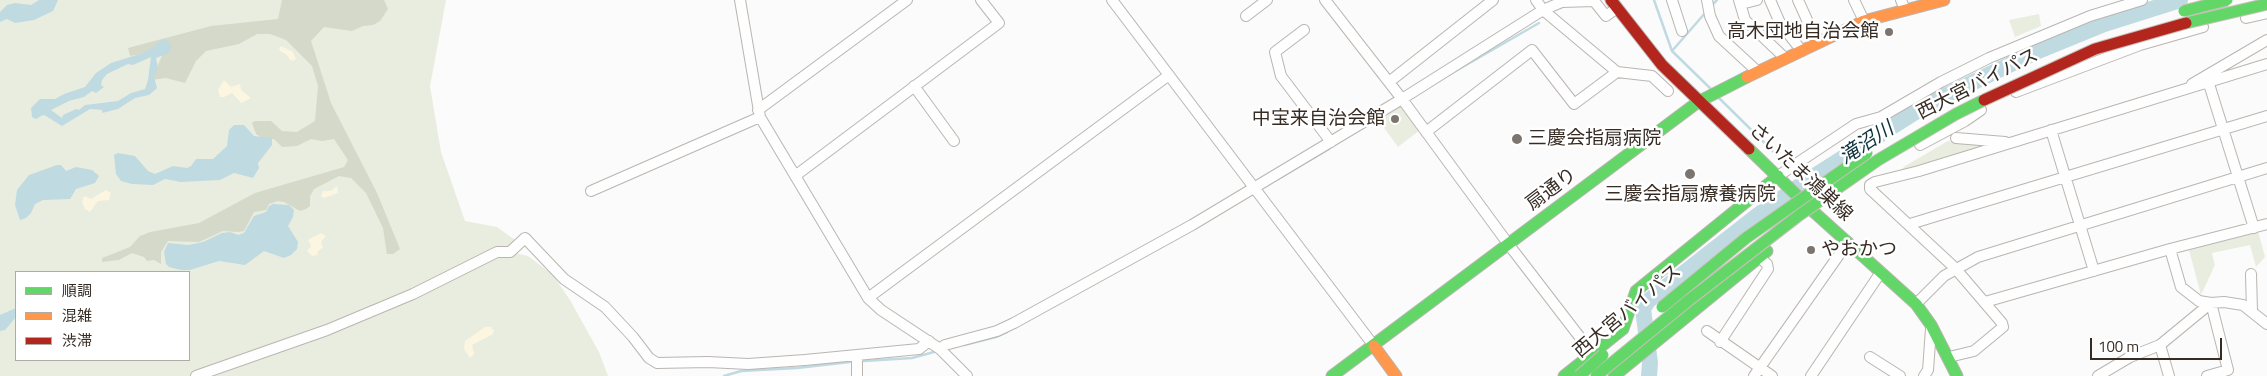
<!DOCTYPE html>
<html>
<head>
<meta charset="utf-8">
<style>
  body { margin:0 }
  #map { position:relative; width:2267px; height:376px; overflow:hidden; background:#fbfbfb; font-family:"Titillium Web","Noto Sans JP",sans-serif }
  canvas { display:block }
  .legend { position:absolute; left:15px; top:271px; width:175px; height:90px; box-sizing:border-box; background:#fff; border:1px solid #afaba7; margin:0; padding:6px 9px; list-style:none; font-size:15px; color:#372c24 }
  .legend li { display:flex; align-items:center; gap:10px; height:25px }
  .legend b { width:25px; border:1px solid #afaba7 }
  .scale { position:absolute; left:2090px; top:338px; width:132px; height:22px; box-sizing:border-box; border:2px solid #372c24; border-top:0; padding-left:6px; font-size:15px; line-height:18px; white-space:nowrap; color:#372c24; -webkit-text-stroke:4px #fff; paint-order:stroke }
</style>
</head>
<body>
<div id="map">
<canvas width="2267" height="376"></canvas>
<ul class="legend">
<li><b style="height:6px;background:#63d668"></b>順調</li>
<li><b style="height:6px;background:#ff974d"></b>混雑</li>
<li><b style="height:6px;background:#b3261e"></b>渋滞</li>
</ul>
<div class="scale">100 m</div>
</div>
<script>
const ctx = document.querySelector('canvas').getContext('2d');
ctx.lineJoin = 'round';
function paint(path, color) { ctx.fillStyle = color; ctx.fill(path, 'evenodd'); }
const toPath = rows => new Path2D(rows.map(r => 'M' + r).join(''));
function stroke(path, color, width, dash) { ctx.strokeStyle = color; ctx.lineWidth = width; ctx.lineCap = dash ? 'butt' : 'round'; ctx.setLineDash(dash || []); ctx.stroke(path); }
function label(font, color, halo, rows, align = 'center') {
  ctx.font = font + ' "Titillium Web","Noto Sans JP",sans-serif'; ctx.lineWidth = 5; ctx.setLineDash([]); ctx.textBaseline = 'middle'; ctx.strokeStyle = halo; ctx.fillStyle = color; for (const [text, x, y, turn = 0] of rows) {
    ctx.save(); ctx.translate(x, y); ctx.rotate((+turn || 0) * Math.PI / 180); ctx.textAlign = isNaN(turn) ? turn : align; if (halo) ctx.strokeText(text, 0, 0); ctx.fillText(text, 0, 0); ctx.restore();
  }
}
paint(toPath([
  [0,0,446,0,430,86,441,152,465,221,497,227,515,240,510,252,528,256,552,274,570,300,599,352,608,376,0,376],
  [16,272,189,272,189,360,16,360],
  [2039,14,2041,26,2015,37,2009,20],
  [1401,106,1420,130,1398,147,1379,121],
  [1948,141,1979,144,1980,148,1897,174,1905,166],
  [2258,231,2265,257,2256,267,2250,245,2212,253,2215,265,2201,295,2189,250]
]), '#e8ede0');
paint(toPath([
  [282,0,384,0,388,9,380,21,373,25,363,26,352,31,324,27,311,41,331,103,377,193,400,249,393,254,387,254,383,228,366,193,351,178,339,176,314,189,310,196,310,206,306,209,300,211,284,202,278,201,269,204,266,210,254,212,244,231,238,232,223,231,199,242,168,241,161,252,161,264,154,260,147,261,144,257,132,253,119,260,102,262,102,258,130,247,140,236,150,232,199,223,255,193,344,167,348,160,334,139,322,141,311,139,297,146,282,147,274,139,264,139,256,134,252,123,255,121,271,121,282,131,297,132,315,121,318,86,312,66,286,40,270,34,257,34,239,44,206,51,196,61,185,83,166,78,151,80,162,56,161,50,130,56,128,48,211,26,278,19]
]), '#d4d9c9');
paint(toPath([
  [281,46,293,52,296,59,293,61,290,60,286,54,280,51,279,48],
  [224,80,231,87,240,84,241,90,251,98,241,103,232,93,224,97,220,97,218,90],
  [337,186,338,193,324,198,321,196,323,191,331,191],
  [106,190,111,193,109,200,98,201,90,212,85,209,82,202,84,196,91,199],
  [321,233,326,236,321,242,323,248,318,251,317,255,312,256,307,251,311,246,308,240],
  [485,327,491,327,494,331,493,334,472,345,474,354,470,358,464,349,465,341]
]), '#fcf6e1');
paint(toPath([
  [39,0,58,0,53,11,34,20,15,23,7,19,0,22,0,12,7,5,15,3,31,5],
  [164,39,170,42,171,49,167,54,156,58,158,68,154,77,157,88,149,95,135,98,118,109,102,113,102,110,90,109,62,126,46,116,43,115,36,119,32,117,31,108,40,99,55,99,64,94,85,87,96,73,111,63,146,52],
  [151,57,148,80,145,89,131,93,118,101,85,105,79,110,76,109,63,115,62,118,51,110,69,101,84,97,92,91,96,93,104,87,101,85,102,80,107,74,128,64,133,65],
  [234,125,244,125,254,136,272,138,272,145,258,163,259,168,253,178,234,173,220,180,181,182,165,179,153,185,132,184,121,181,116,174,114,155,118,153,135,156,148,171,155,174,173,166,187,168,191,166,196,159,213,159,227,146,229,130],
  [57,165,61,165,66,171,76,167,92,170,99,176,95,183,76,189,70,199,43,200,35,204,31,213,26,218,20,220,15,205,17,190,29,175],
  [273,204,289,205,294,210,293,217,288,226,298,242,297,249,291,255,284,258,264,251,245,265,219,261,190,270,181,270,169,267,166,264,164,252,168,243,188,245,203,242,222,233,230,232,238,235,244,233,254,216,266,212,269,206],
  [16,308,16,317,5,330,0,331,0,315]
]), '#c0dae2');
stroke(toPath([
  [1654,0,1672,51],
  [1711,6,1717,0],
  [1706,12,1672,51,1712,90],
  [1447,76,1539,23],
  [1719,98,1788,166],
  [1792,169,1805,182],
  [1278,179,1329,149],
  [964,345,996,337,1007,332],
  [864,361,912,358,934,352],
  [724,376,741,371,797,368,850,362]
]), '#c0dae2', 2.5);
stroke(toPath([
  [1649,376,1650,363,1643,309,1648,301,1758,215,1805,182,1928,104,2038,51,2104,24,2180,0]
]), '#c0dae2', 16);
const street = toPath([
  [740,0,760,117,868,298,881,310,940,349,967,376],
  [1112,0,1374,346],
  [1325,0,1402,99,1509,245,1592,353],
  [1536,0,1543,10,1617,72,1652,76,1668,91],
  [1672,0,1682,31],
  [1707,0,1710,16,1719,36,1758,72],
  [1739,0,1745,20,1785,58],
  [1770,0,1780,23,1801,50],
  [1798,0,1812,31,1820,41],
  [1854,0,1864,21],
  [1901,0,1905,10],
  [1741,4,1757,0],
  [1246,16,1267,0],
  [2246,18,2267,13],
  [1304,30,1275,52,1281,76,1331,142],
  [1389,82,1493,0],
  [2192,84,2267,40],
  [2209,84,2254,228],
  [914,86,954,141],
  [2016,92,2140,45,2203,27],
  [758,110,907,0],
  [2051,130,2094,271],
  [1426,132,1532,50,1574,104,1617,72],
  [1956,138,2005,142],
  [1920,145,1965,121,1981,110],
  [795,176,999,23,981,0],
  [1778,176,1856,124,1881,117,1941,82,1989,58,2090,16,2142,0],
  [591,191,760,117],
  [1910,224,2267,116],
  [2170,249,2181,287,2199,301,2211,303,2228,370,2207,376],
  [2251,274,2252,311],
  [868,298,1169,75],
  [1985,302,2170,249,2267,224],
  [1916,304,1944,276,1978,257,2267,168],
  [1707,331,1772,376],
  [1720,342,1768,269,1767,264,1759,257],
  [2160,345,2169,376],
  [940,349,945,345,997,331,1014,323,1192,225,1402,99,1543,10,1562,2,1594,1,1606,16,1617,8],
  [1870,357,1900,376],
  [1949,357,1974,351,2003,327,2002,323,1955,268,1870,189,1870,185,1875,182,1919,171,2267,64],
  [196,376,327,330,413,294,497,252,510,252,525,238,564,279,605,307,633,337,649,358,657,363,708,362,748,364,805,360,919,349,929,341],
  [857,376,857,355],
  [1754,376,1848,242],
  [1811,376,1881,272],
  [1924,376,1928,370,1931,329],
  [2098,376,2130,357,2160,345,2211,303,2224,302,2243,305,2267,324]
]);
const fast = toPath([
  [1749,149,1815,213,1916,304,1931,325,1957,376],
  [1332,376,1698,102,1747,77],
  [1564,376,1623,329,1636,291,1778,176],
  [1614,376,1767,251]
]);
const slow = toPath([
  [1747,77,1864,21,1944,0],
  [1374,346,1396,376]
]);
const jam = toPath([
  [1611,0,1662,65,1749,149]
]);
stroke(street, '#bab5b1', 12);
stroke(fast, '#bab5b1', 13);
stroke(slow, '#bab5b1', 13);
stroke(jam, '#bab5b1', 13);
stroke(street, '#fefefe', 10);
stroke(fast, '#63d668', 11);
stroke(slow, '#ff974d', 11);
stroke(jam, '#b3261e', 11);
const fastBridge = toPath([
  [2184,11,2227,0],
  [2186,23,2267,4],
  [1662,307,1746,238,1867,153],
  [1579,376,1603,355],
  [1596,376,1689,300,1798,216,1878,160,1956,114,1984,100]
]);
const jamBridge = toPath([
  [1984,100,2095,49,2186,23]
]);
stroke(fastBridge, '#c7c1ba', 13, []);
stroke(jamBridge, '#c7c1ba', 13, []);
stroke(fastBridge, '#63d668', 11);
stroke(jamBridge, '#b3261e', 11);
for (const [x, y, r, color] of [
  [1889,32,5,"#7c746f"],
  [1395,119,5,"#7c746f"],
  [1517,139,6,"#7c746f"],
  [1690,174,6,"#7c746f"],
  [1811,250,5,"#7c746f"]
]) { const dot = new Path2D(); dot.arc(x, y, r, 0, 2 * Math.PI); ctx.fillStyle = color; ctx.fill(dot); stroke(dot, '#fff', 2); }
label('19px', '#372c24', '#fff', [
  ["高木団地自治会館",1879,32],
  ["中宝来自治会館",1385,119],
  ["三慶会指扇病院",1528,139,"left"],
  ["三慶会指扇療養病院",1690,195,"center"],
  ["やおかつ",1821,250,"left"]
], 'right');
label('19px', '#372c24', '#fff', [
  ["西大宮バイパス",1978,85,-27],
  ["さいたま鴻巣線",1800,173,43],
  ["扇通り",1552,190,-37],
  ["西大宮バイパス",1628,312,-40]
]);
label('italic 20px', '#0c313a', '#fff', [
  ["滝沼川",1867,144,-33]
]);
</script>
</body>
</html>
